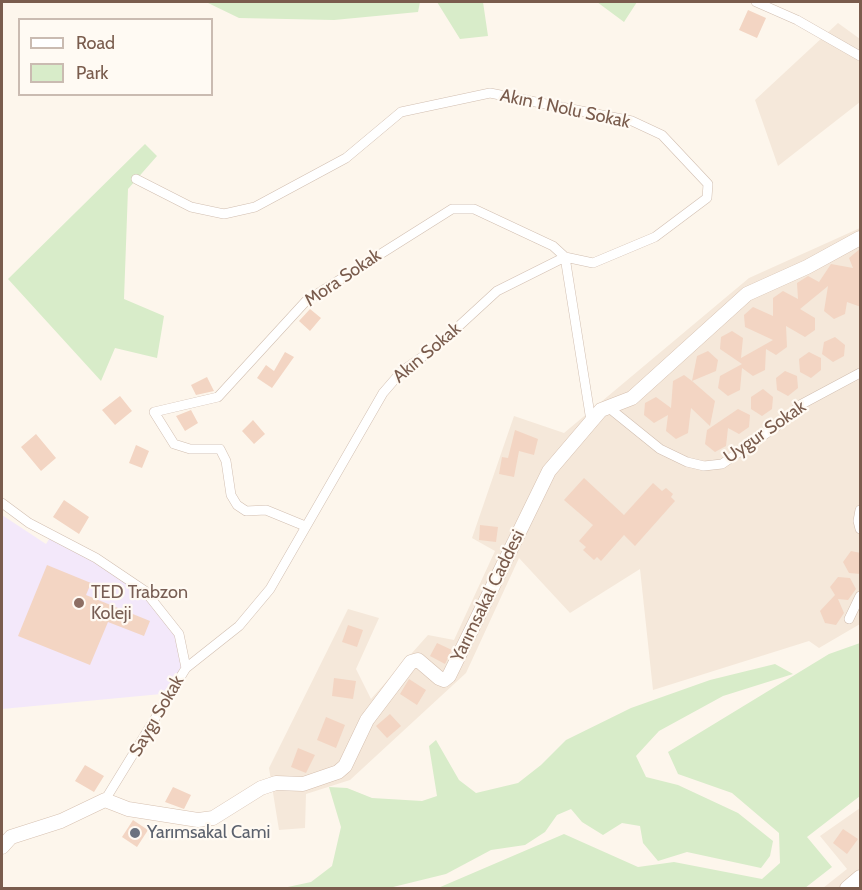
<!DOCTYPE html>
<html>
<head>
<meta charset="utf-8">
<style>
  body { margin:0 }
  #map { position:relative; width:862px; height:890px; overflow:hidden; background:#fdf6ec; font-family:Cabin,sans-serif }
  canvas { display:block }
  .frame { position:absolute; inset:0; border:3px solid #7a5c4d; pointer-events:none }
  .legend { position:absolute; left:18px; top:18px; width:195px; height:78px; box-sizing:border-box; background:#fffaf3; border:2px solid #cabbb1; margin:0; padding:8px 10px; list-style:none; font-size:18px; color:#7a5c4d }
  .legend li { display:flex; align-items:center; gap:12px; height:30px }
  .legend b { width:30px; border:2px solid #cabbb1 }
</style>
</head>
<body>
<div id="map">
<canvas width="862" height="890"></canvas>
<div class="frame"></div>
<ul class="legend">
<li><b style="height:8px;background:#fff"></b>Road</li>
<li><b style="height:16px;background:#d8ecc9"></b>Park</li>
</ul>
</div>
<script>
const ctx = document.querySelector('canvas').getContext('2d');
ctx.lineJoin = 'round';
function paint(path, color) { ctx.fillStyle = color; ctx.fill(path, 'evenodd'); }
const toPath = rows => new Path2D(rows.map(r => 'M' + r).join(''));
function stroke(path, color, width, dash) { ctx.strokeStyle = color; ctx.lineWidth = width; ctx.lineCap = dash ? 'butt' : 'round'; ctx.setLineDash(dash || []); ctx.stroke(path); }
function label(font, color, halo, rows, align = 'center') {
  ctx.font = font + ' Cabin,sans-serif'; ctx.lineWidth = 4.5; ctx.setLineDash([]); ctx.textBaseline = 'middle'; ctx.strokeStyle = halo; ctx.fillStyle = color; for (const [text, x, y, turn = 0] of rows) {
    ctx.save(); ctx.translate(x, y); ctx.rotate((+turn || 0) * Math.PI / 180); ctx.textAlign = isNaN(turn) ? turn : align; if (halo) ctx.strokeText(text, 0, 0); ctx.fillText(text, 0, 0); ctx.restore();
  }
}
paint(toPath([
  [838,23,860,39,860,102,778,166,755,100],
  [860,228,860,624,819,648,809,641,653,690,640,569,570,613,519,558,466,673,350,780,306,794,305,828,279,830,269,768,348,609,379,618,356,669,371,699,428,635,454,640,495,551,472,538,514,416,564,433,749,278],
  [860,808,860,888,823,888,847,869,820,836]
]), '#f5e8da');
paint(toPath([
  [2,515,46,544,51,536,145,591,179,634,186,668,172,693,2,709]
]), '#f3e8fa');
paint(toPath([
  [206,2,420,2,418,12,334,20,239,18],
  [437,2,483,2,488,36,460,39],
  [597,2,637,2,624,22],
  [145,144,157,156,128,189,124,299,164,316,157,358,115,348,101,381,8,279],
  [860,643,860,796,807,837,832,867,805,888,438,888,564,834,638,867,674,862,762,879,780,863,779,833,732,793,678,774,668,752,829,654],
  [775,664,793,674,723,696,659,731,636,756,646,777,678,785,738,813,773,841,770,856,761,868,687,852,658,861,643,843,640,826,622,823,603,835,582,822,571,809,557,815,545,832,525,845,491,850,446,874,389,888,283,888,311,882,332,866,341,827,329,787,347,788,372,798,422,801,437,796,429,746,436,740,459,780,476,793,518,783,541,765,566,740,631,708,710,680]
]), '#d8ecc9');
paint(toPath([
  [748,10,766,18,757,38,739,30],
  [861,248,861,307,847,302,845,314,834,319,824,311,828,286,800,309,815,318,815,330,805,337,786,326,787,347,776,355,766,349,765,370,753,376,742,368,740,390,728,396,718,388,720,376,742,364,720,349,721,337,732,331,743,338,741,358,773,340,745,327,744,315,753,307,773,316,773,298,783,291,798,299,797,283,808,276,819,282,831,264,853,268,849,258],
  [310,309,321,318,310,331,299,321],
  [835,337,845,345,844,356,833,362,822,354,824,342],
  [708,351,718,360,716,371,692,381,715,401,710,426,691,408,688,433,676,439,666,431,668,415,654,423,644,415,645,403,656,397,671,408,673,381,684,375,692,381,697,356],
  [285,352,294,357,272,388,257,378,266,365,274,371],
  [809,352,821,358,821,370,811,378,800,372,799,359],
  [785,371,797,376,798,388,788,396,777,390,776,378],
  [207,377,214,391,196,395,191,385],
  [763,389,773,397,772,409,762,416,751,409,751,397],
  [120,396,132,411,115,425,102,410],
  [738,409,750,415,749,427,739,434,728,428,726,446,715,452,705,444,707,430],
  [191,410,198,423,185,431,176,416],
  [253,420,265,434,254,444,242,431],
  [515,430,538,439,534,455,519,451,514,477,499,474,502,457,508,458],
  [36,434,56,458,41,471,21,447],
  [136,445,149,451,142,468,129,463],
  [584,478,624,515,653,483,662,491,666,488,673,494,671,497,675,501,635,546,624,535,601,561,597,557,594,560,583,550,586,547,579,541,593,525,564,500],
  [64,500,89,517,79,534,53,517],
  [480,525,498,527,496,542,479,540],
  [851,551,861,553,861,574,849,573,843,562],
  [47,565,91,583,86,595,150,621,144,636,108,622,90,665,18,636],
  [838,577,850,578,856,589,848,600,838,599,844,613,836,625,825,623,820,611,835,595,830,587],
  [348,625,363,630,357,647,342,642],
  [437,643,452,650,445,664,430,656],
  [334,678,356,681,353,699,332,696],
  [409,679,426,690,417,705,400,694],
  [390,714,401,726,387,738,376,726],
  [326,717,345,725,336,748,317,740],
  [298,748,315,755,306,773,291,767],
  [85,765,104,776,94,792,75,781],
  [173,787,191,795,184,809,165,802],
  [133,820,148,830,137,847,122,837],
  [843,829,858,839,847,854,833,843]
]), '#f3d5c3');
const street = toPath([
  [756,2,797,20,860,56],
  [136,179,191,207,224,214,255,207,346,158,401,112,490,93,632,121,662,135,708,184,707,198,655,237,593,263,565,257,497,291,435,348,402,371,383,393,270,589,239,626,186,668],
  [608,407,660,449,687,462,704,466,722,464,777,426,802,404,860,373],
  [2,503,29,523,96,558,145,591,179,634,186,668,105,800],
  [860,510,858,521,860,529],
  [305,526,266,510,246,511,237,505,231,495,226,461,220,449,190,449,174,444,154,412,218,397,306,301,452,209,474,209,553,246,565,257,591,421],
  [849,619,860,596]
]);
const secondary = toPath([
  [2,847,11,837,61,821,105,800,128,809,198,820,213,818,261,788,276,783,303,784,338,772,345,766,367,720,411,662,418,660,439,678,444,680,449,676,549,471,601,410,632,398,747,294,807,267,860,238],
  [847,888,860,877]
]);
stroke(street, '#d1beb0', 10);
stroke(secondary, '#d6c0b0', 15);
stroke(street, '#fff', 9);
stroke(secondary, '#fff', 14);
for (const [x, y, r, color] of [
  [79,603,6,"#8d6e63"],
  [135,833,6,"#6b7280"]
]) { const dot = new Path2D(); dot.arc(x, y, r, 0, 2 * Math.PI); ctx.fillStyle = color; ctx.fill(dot); stroke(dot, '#fffaf3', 2); }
label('18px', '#7a5c4d', '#fffaf3', [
  ["Akın 1 Nolu Sokak",565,109,12],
  ["Mora Sokak",343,278,-34],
  ["Akın Sokak",427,353,-40],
  ["Uygur Sokak",765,432,-35],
  ["Yarımsakal Caddesi",488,596,-64],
  ["Saygı Sokak",157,716,-60]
]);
label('18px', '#785e54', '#fffaf3', [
  ["TED Trabzon",91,593],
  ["Koleji",91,614]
], 'left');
label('18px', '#5b616d', '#fffaf3', [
  ["Yarımsakal Cami",147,833]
], 'left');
</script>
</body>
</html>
